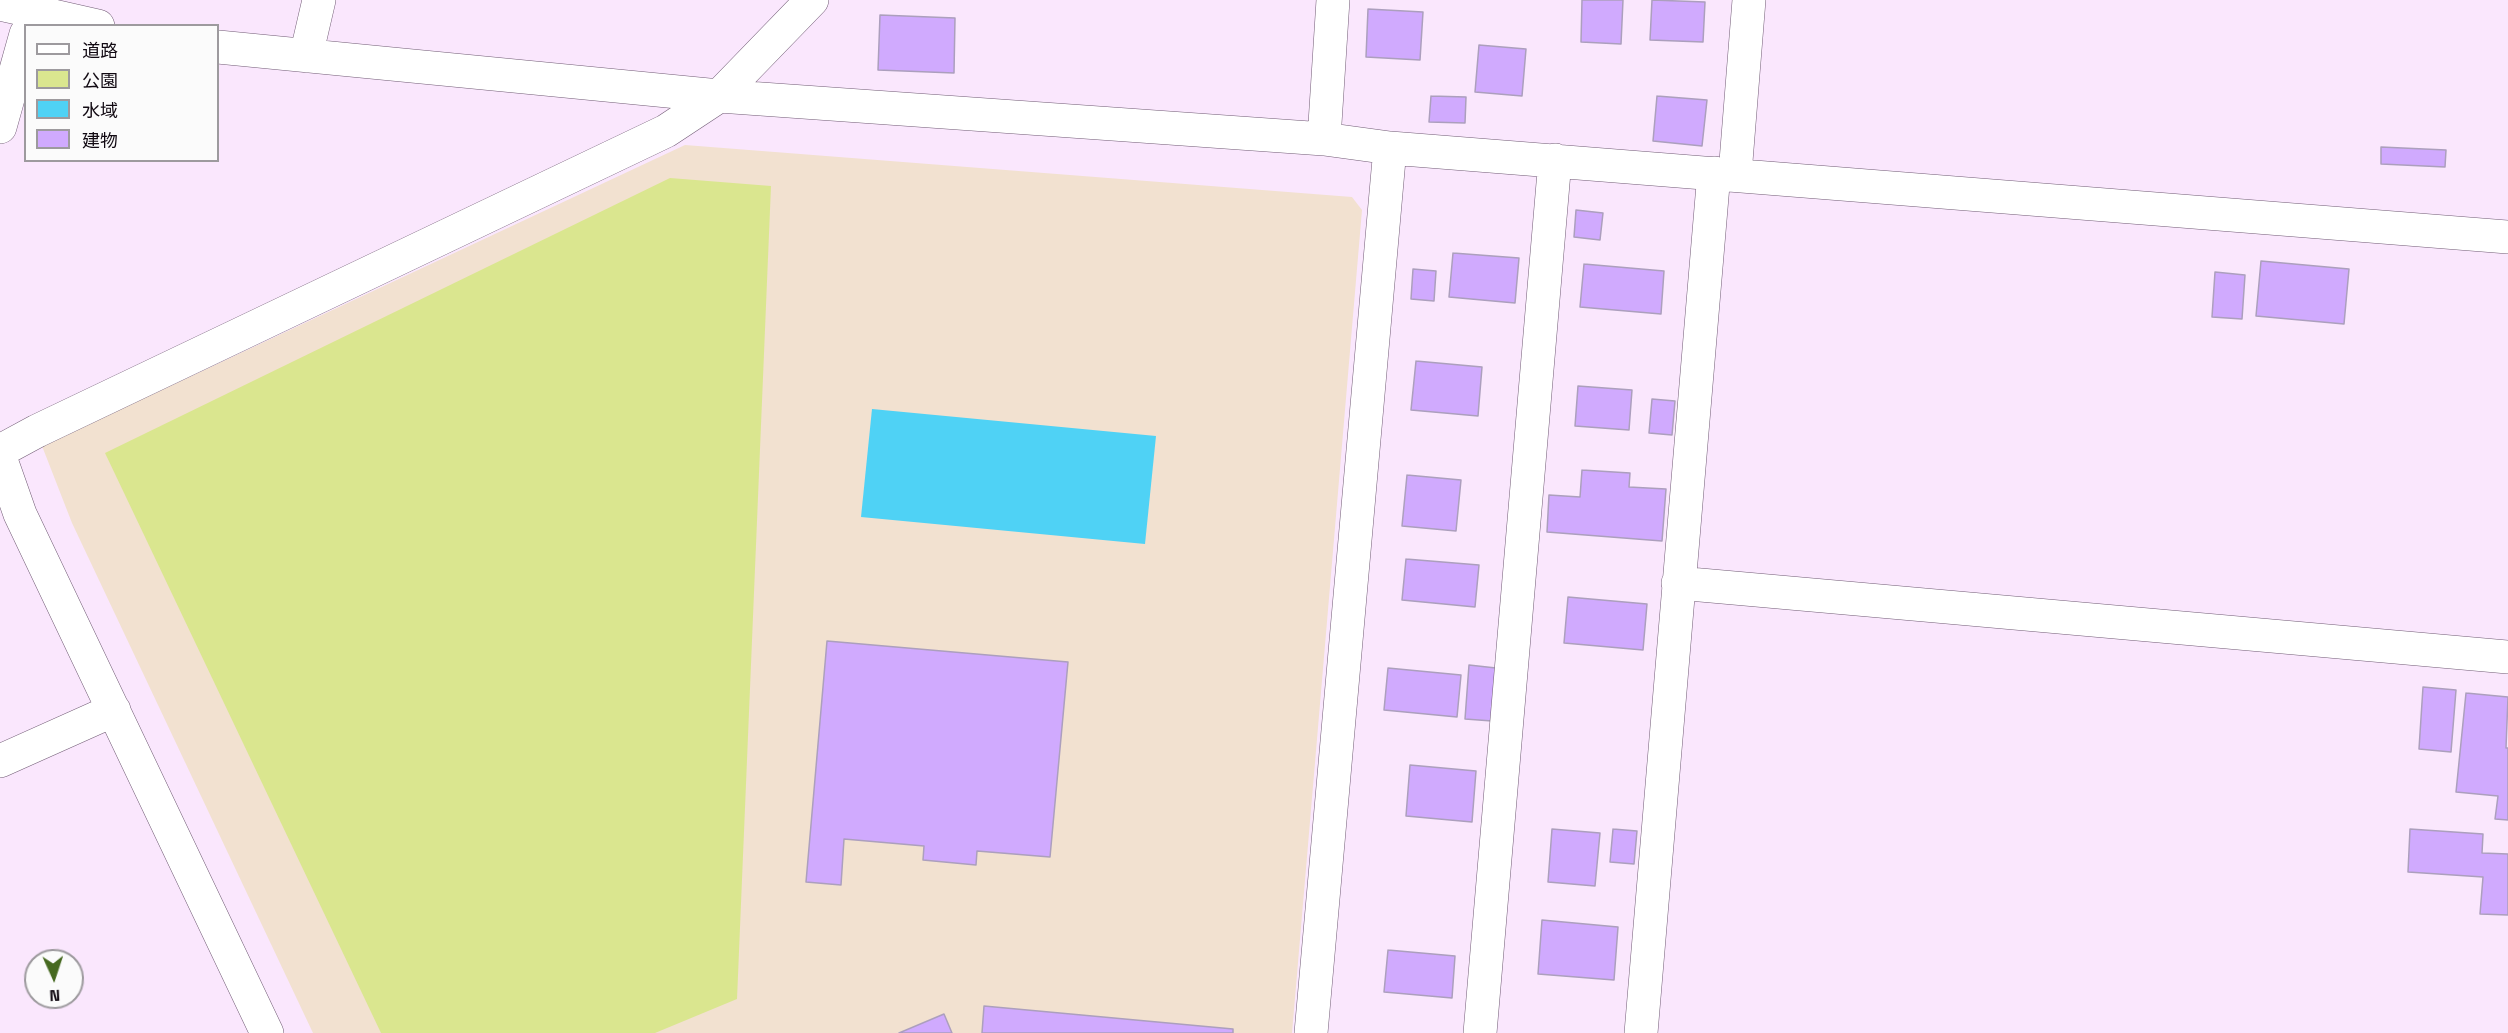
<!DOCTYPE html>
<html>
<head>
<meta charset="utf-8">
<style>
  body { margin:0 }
  #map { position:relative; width:2508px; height:1033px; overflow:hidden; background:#fae7fd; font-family:"Space Grotesk","Noto Sans JP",sans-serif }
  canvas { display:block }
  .legend { position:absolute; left:24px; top:24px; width:195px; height:138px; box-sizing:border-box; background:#fbfbfb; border:2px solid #9d9a9e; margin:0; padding:8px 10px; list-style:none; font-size:18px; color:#110912 }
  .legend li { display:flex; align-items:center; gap:12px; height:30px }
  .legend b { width:30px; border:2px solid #9d9a9e }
  .north { position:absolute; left:24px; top:949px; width:60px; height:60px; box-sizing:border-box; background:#fbfbfb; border:2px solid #9d9a9e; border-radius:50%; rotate:177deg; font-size:16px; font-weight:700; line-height:24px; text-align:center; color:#110912 }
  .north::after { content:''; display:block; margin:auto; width:21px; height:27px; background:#466920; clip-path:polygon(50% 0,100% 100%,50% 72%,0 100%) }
</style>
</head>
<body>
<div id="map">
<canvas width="2508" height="1033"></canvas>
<ul class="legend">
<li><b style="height:8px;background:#fff"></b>道路</li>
<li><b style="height:16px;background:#dae68f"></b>公園</li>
<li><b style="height:16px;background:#4fd2f5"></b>水域</li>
<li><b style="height:16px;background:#d0aafe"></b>建物</li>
</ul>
<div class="north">N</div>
</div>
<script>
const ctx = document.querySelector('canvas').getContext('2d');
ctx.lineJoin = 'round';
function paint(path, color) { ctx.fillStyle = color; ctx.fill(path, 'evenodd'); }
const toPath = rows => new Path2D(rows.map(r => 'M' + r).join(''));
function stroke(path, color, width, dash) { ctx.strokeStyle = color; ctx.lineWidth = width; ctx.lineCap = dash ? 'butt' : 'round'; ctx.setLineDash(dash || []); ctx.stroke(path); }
paint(toPath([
  [685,145,1352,197,1362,210,1292,1033,313,1033,72,523,42,446]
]), '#f2e1d0');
paint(toPath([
  [670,178,771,186,737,999,655,1033,381,1033,105,453]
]), '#dae68f');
paint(toPath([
  [872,409,1156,436,1145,544,861,517]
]), '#4fd2f5');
const building = toPath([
  [1582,0,1623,0,1621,44,1581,42,1582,0],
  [1652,0,1705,2,1703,42,1650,40,1652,0],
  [1368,9,1423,12,1420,60,1366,57,1368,9],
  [880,15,955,18,954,73,878,70,880,15],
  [1479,45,1526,49,1522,96,1475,92,1479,45],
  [1431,96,1466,97,1465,123,1429,122,1431,96],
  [1657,96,1707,100,1702,146,1653,141,1657,96],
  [2381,147,2446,150,2445,167,2381,164,2381,147],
  [1576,210,1603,213,1600,240,1574,237,1576,210],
  [1453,253,1519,258,1515,303,1449,297,1453,253],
  [2261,261,2349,269,2344,324,2256,316,2261,261],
  [1584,264,1664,271,1661,314,1580,307,1584,264],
  [1413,269,1436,271,1434,301,1411,299,1413,269],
  [2215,272,2245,275,2242,319,2212,317,2215,272],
  [1416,361,1482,367,1478,416,1411,410,1416,361],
  [1578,386,1632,390,1629,430,1575,426,1578,386],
  [1652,399,1675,401,1672,435,1649,433,1652,399],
  [1582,470,1630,473,1629,487,1666,489,1662,541,1547,532,1549,495,1580,497,1582,470],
  [1407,475,1461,480,1456,531,1402,526,1407,475],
  [1406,559,1479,565,1475,607,1402,600,1406,559],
  [1568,597,1647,604,1643,650,1564,643,1568,597],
  [827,641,1068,662,1050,857,977,851,976,865,923,860,924,846,844,839,841,885,806,882,827,641],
  [1469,665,1496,668,1492,721,1465,719,1469,665],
  [1388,668,1461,675,1457,717,1384,710,1388,668],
  [2423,687,2456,690,2451,752,2419,749,2423,687],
  [2466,693,2508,697,2506,748,2508,748,2508,820,2495,819,2498,796,2456,792,2466,693],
  [1410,765,1476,771,1472,822,1406,816,1410,765],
  [1552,829,1600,833,1595,886,1548,882,1552,829],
  [1613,829,1637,831,1634,864,1610,862,1613,829],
  [2410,829,2483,834,2482,853,2508,854,2508,915,2480,914,2483,877,2408,872,2410,829],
  [1542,920,1618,927,1614,980,1538,974,1542,920],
  [1388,950,1455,956,1452,998,1384,992,1388,950],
  [984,1006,1233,1029,1233,1033,982,1033,984,1006],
  [944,1014,952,1033,899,1033,944,1014]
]);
paint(building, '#d0aafe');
stroke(building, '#ac9fbd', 1.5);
const minor = toPath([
  [0,4,98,26],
  [218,47,719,96,1324,139,1390,148,2508,237],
  [306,56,319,0],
  [0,127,26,34],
  [1324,139,1333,0],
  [1735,174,1749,0],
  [0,451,37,431,666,131,719,96,812,0],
  [0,457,20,514,267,1033],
  [1678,583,2508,657],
  [0,761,114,710],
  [1311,1033,1390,148],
  [1480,1033,1555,160],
  [1641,1033,1714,173]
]);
stroke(minor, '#715c75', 34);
stroke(minor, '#fff', 33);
</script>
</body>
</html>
